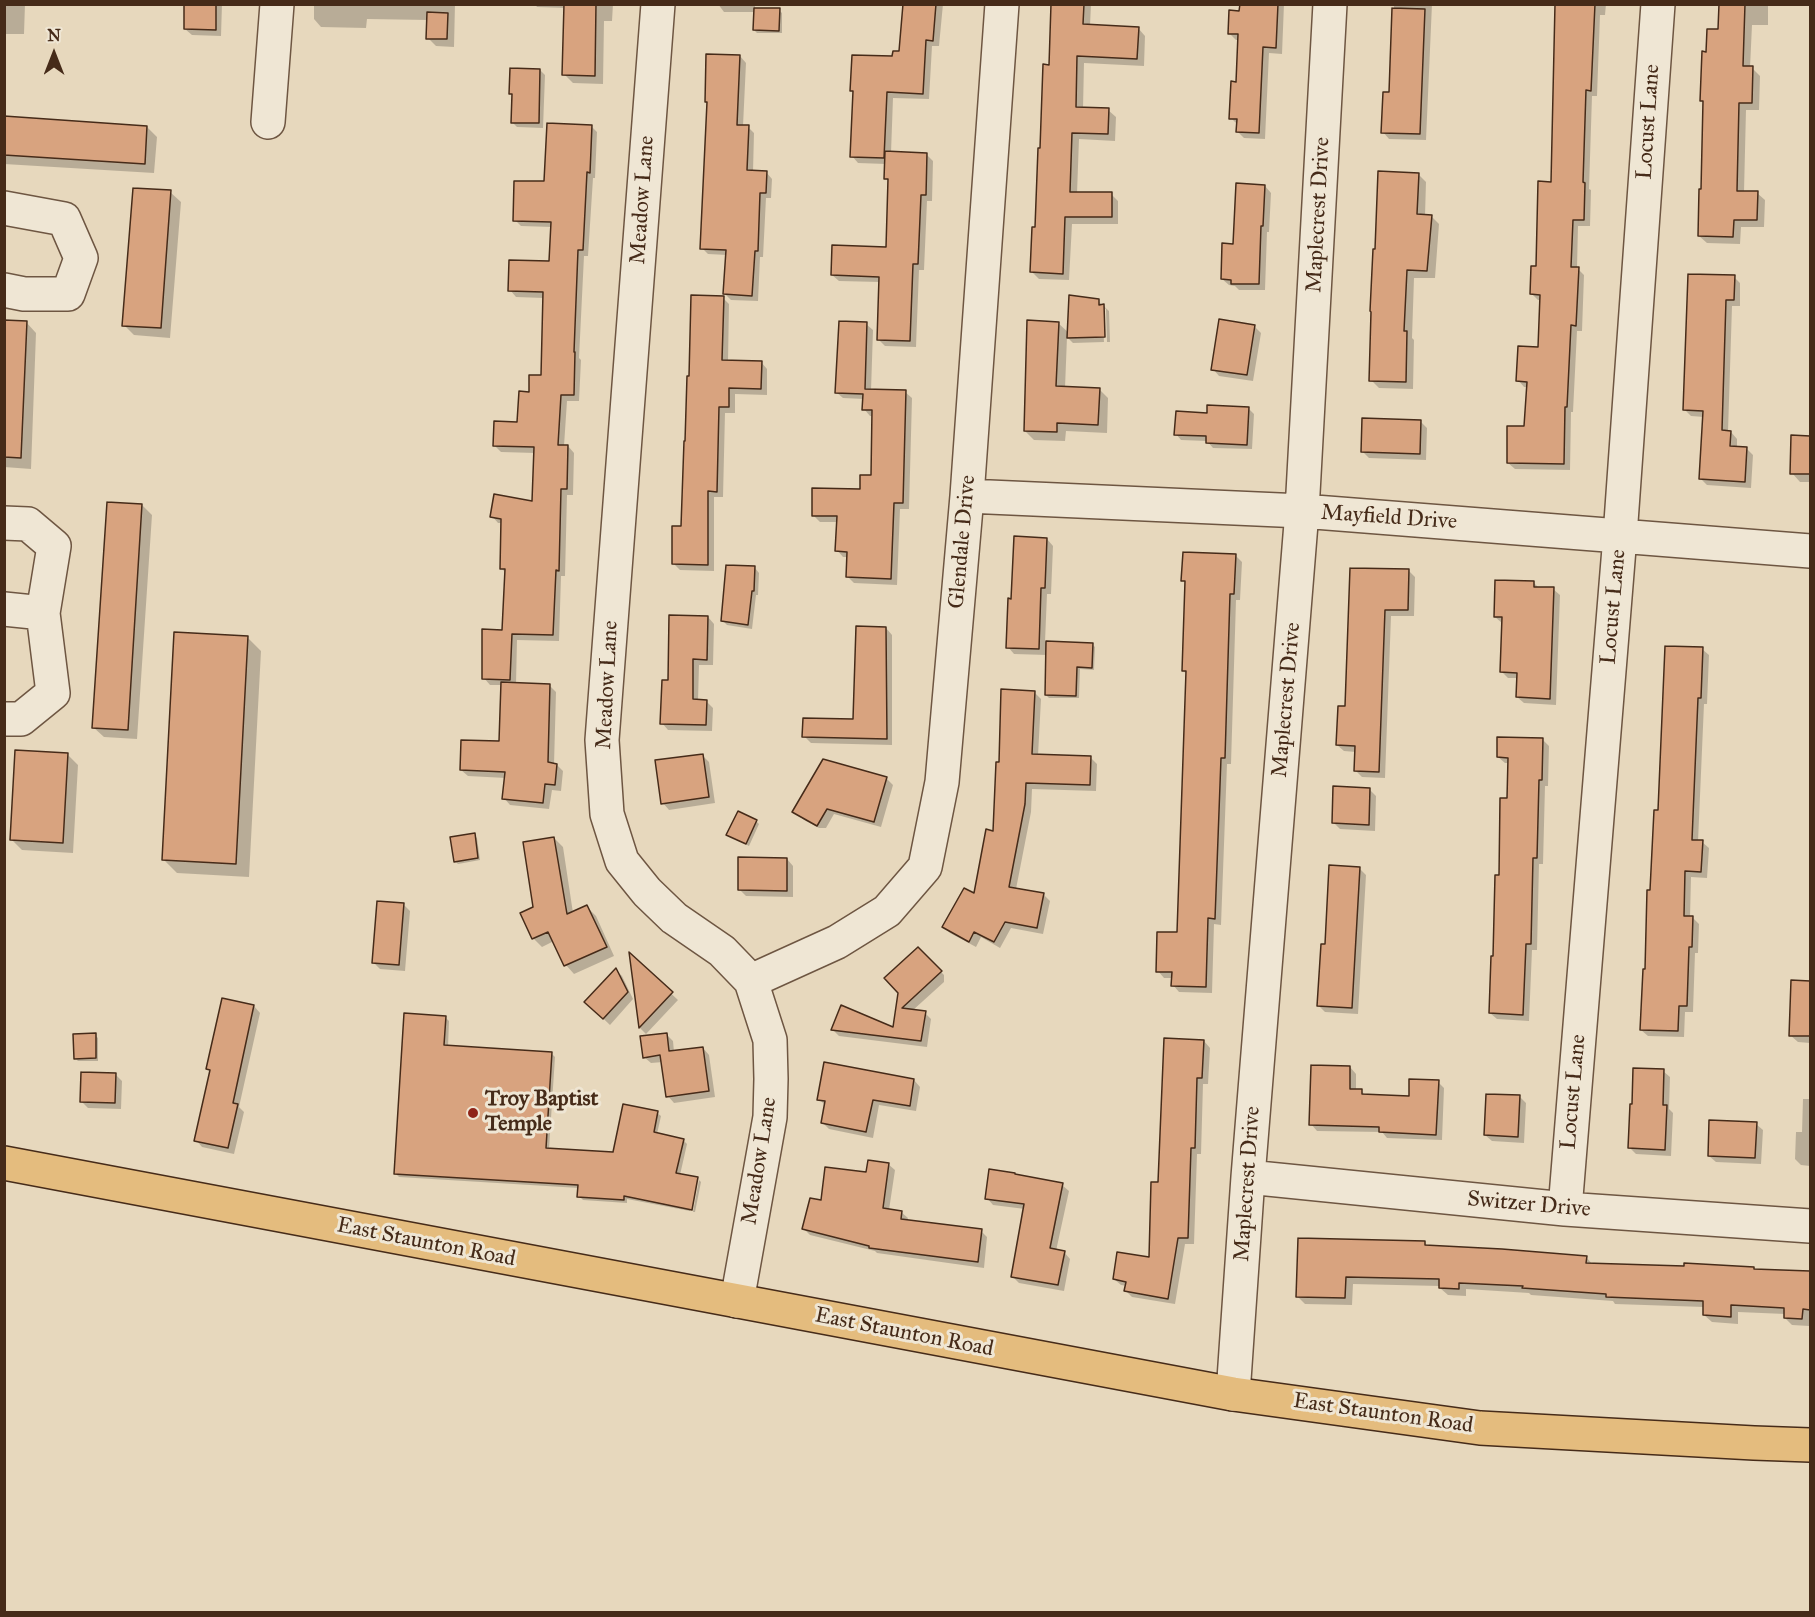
<!DOCTYPE html>
<html>
<head>
<meta charset="utf-8">
<style>
  body { margin:0 }
  #map { position:relative; width:1815px; height:1617px; overflow:hidden; background:#e7d8bd; font-family:"IM FELL Great Primer",serif }
  canvas { display:block }
  .frame { position:absolute; inset:0; border:6px solid #462b19; pointer-events:none }
  .north { position:absolute; left:24px; top:24px; width:60px; height:60px; -webkit-text-stroke:4px #efe6d4; paint-order:stroke; rotate:0deg; font-size:16px; font-weight:700; line-height:24px; text-align:center; color:#462b19 }
  .north::after { content:''; display:block; margin:auto; width:21px; height:27px; background:#462b19; clip-path:polygon(50% 0,100% 100%,50% 72%,0 100%) }
</style>
</head>
<body>
<div id="map">
<canvas width="1815" height="1617"></canvas>
<div class="frame"></div>
<div class="north">N</div>
</div>
<script>
const ctx = document.querySelector('canvas').getContext('2d');
ctx.lineJoin = 'round';
function paint(path, color) { ctx.fillStyle = color; ctx.fill(path, 'evenodd'); }
const toPath = rows => new Path2D(rows.map(r => 'M' + r).join(''));
function stroke(path, color, width, dash) { ctx.strokeStyle = color; ctx.lineWidth = width; ctx.lineCap = dash ? 'butt' : 'round'; ctx.setLineDash(dash || []); ctx.stroke(path); }
function label(font, color, halo, rows, align = 'center') {
  ctx.font = font + ' "IM FELL Great Primer",serif'; ctx.lineWidth = 6; ctx.setLineDash([]); ctx.textBaseline = 'middle'; ctx.strokeStyle = halo; ctx.fillStyle = color; for (const [text, x, y, turn = 0] of rows) {
    ctx.save(); ctx.translate(x, y); ctx.rotate((+turn || 0) * Math.PI / 180); ctx.textAlign = isNaN(turn) ? turn : align; if (halo) ctx.strokeText(text, 0, 0); ctx.fillText(text, 0, 0); ctx.restore();
  }
}
paint(toPath([
  [4,4,25,4,24,34,4,34],
  [186,4,222,4,221,36,192,35,185,29],
  [314,4,455,4,454,47,436,46,428,38,428,20,367,19,366,28,321,27,314,19],
  [535,4,613,4,612,21,604,21,603,84,573,83,564,74,566,8,537,7],
  [718,4,755,4,755,9,779,10,782,13,782,33,757,33,754,30,755,12,724,12],
  [905,4,943,4,939,46,932,46,929,99,893,98,891,153,926,154,933,161,932,201,927,201,924,270,919,270,916,347,885,346,878,339,880,282,839,281,832,275,888,248,890,182,885,178,886,164,858,163,852,156,854,92,852,90,900,52],
  [1052,4,1091,4,1090,26,1138,28,1145,36,1144,66,1084,63,1083,109,1108,110,1116,117,1115,141,1079,139,1077,194,1111,194,1118,201,1118,224,1072,224,1069,280,1039,279,1032,272,1050,66],
  [1241,4,1284,4,1282,54,1269,53,1265,139,1244,138,1237,131,1238,125,1231,118,1238,83,1240,40,1236,40,1229,33,1241,13],
  [1394,4,1432,4,1426,140,1389,139,1383,132,1391,94],
  [1555,4,1606,4,1605,15,1600,15,1597,96,1592,96,1589,189,1591,190,1590,226,1578,226,1577,268,1584,275,1582,331,1577,331,1573,412,1571,412,1570,470,1515,469,1508,463,1526,428,1528,387,1524,387,1518,380,1539,349,1542,300,1538,300,1531,293,1538,267,1552,183],
  [1720,4,1768,4,1768,25,1752,25,1750,68,1752,68,1760,76,1759,110,1746,110,1744,192,1757,193,1765,200,1764,227,1741,227,1740,244,1707,243,1699,236,1702,191,1704,102,1702,100,1708,54,1719,31],
  [740,56,746,63,743,126,748,127,754,133,753,172,766,172,772,179,771,198,766,198,763,257,760,257,758,301,731,300,725,294,727,255,708,254,702,248,708,104,706,102],
  [540,70,545,75,543,128,517,127,512,122,513,96,510,93],
  [4,118,147,127,157,137,154,173,4,164],
  [591,126,597,132,595,178,593,178,588,256,584,256,579,358,581,360,579,401,567,401,564,446,568,446,574,453,573,495,567,495,565,576,561,576,559,641,517,640,516,684,549,685,556,692,554,765,557,765,563,771,561,791,552,790,549,809,510,805,504,798,506,778,468,776,461,770,501,743,502,685,490,685,484,678,503,632,506,573,501,568,503,523,498,523,492,516,534,503,535,453,501,452,495,446,519,423,530,393,542,377,544,298,516,297,510,290,550,263,552,227,521,226,515,220],
  [1418,174,1426,182,1425,216,1431,216,1439,224,1435,278,1414,278,1412,338,1414,340,1413,389,1379,388,1371,380,1377,250],
  [1265,186,1271,193,1269,232,1267,232,1265,290,1239,290,1235,286,1229,285,1222,279,1234,245],
  [170,192,181,202,170,338,134,335,124,325],
  [1734,277,1740,283,1740,306,1732,306,1728,432,1731,432,1737,439,1737,448,1746,448,1753,455,1751,488,1707,485,1701,479,1704,417,1691,416,1685,410],
  [723,298,729,304,728,362,761,362,767,369,767,395,735,394,735,413,725,413,723,497,714,497,714,571,680,570,674,564,683,528,690,378],
  [1098,301,1109,311,1110,342,1107,342,1106,309,1102,306,1104,342,1073,343,1067,337,1065,388,1099,389,1108,398,1107,433,1066,431,1065,441,1034,440,1025,431,1058,323,1069,333],
  [4,322,26,322,36,333,31,469,4,467],
  [866,324,873,330,871,391,905,392,912,398,909,509,900,509,897,585,854,583,847,576,848,557,843,557,837,550,838,522,820,522,813,515,861,490,872,477,874,416,870,416,864,409,864,399,843,398,836,392],
  [1254,326,1261,333,1253,381,1219,376,1213,369],
  [1248,408,1254,414,1252,449,1213,448,1207,441,1181,440,1176,434,1209,415],
  [1420,421,1427,428,1426,460,1369,458,1362,451],
  [1793,437,1810,437,1810,482,1800,482,1792,473],
  [142,505,152,515,137,739,104,737,93,727],
  [1047,539,1053,546,1051,594,1047,594,1045,642,1092,644,1095,647,1094,670,1080,669,1079,698,1049,698,1046,695,1047,655,1014,654,1008,647,1013,600],
  [1236,556,1242,562,1240,600,1236,600,1231,764,1227,764,1221,925,1214,924,1212,993,1179,992,1173,985,1173,978,1164,978,1158,971,1178,934,1187,674,1183,671,1187,584,1183,580],
  [755,568,759,573,758,595,756,595,752,629,727,625,723,621],
  [1352,569,1409,571,1415,577,1414,616,1391,616,1385,778,1362,777,1355,770,1356,752,1344,751,1337,745,1347,708],
  [1533,582,1539,588,1553,589,1560,595,1556,705,1524,703,1517,697,1518,678,1508,678,1501,671,1502,623,1495,617],
  [708,617,714,624,713,665,699,665,698,701,706,701,713,708,712,731,668,730,662,723],
  [886,628,892,635,892,745,811,743,804,736,854,721],
  [248,638,261,651,249,877,177,873,163,859],
  [1702,649,1709,655,1707,704,1704,704,1698,842,1702,842,1709,848,1707,878,1691,877,1690,918,1693,918,1699,924,1698,953,1695,953,1693,1012,1685,1012,1684,1037,1648,1036,1641,1030,1651,892,1659,812],
  [1034,692,1041,699,1038,756,1091,758,1097,764,1096,791,1032,789,1031,812,1016,889,1043,894,1050,901,1043,934,1011,928,1000,948,981,937,976,947,950,933,944,927,975,895,994,832,1000,764],
  [1543,740,1549,746,1548,786,1545,786,1543,864,1539,864,1537,950,1532,950,1529,1021,1497,1019,1490,1013,1500,876,1508,800,1509,763,1505,763,1498,757],
  [68,755,78,765,73,853,22,850,12,840],
  [702,755,709,762,715,803,669,810,663,803],
  [886,778,893,785,881,827,834,814,826,828,819,828,804,820,797,813],
  [1370,790,1376,796,1375,831,1340,829,1333,822],
  [756,821,759,824,749,846,728,835],
  [474,835,477,838,480,860,458,864,455,861],
  [554,838,563,847,573,913,587,907,596,916,614,956,574,974,566,965,554,941,542,947,533,938,535,908],
  [787,859,793,866,793,897,746,896,739,889],
  [1359,868,1366,875,1358,1014,1325,1012,1319,1006,1327,946],
  [404,905,410,911,405,971,380,969,373,962],
  [918,949,944,975,944,982,912,1011,925,1013,931,1019,927,1047,839,1036,832,1029,895,1029],
  [631,956,678,1000,646,1034,640,1028],
  [616,970,622,976,633,999,610,1025,586,1002],
  [1792,982,1810,982,1810,1043,1798,1042,1790,1035],
  [254,1006,260,1013,239,1107,244,1112,234,1154,202,1147,196,1140,211,1072,208,1069],
  [446,1018,449,1021,448,1047,552,1054,555,1057,549,1149,614,1154,657,1113,661,1116,657,1134,683,1140,687,1144,680,1175,698,1179,696,1179,690,1211,627,1199,627,1203,583,1200,579,1196,579,1188,399,1177,395,1173],
  [666,1034,673,1041,674,1052,703,1048,709,1055,715,1097,674,1103,668,1096,663,1062,651,1063,644,1057],
  [95,1035,98,1038,98,1061,78,1061,75,1058],
  [1204,1041,1210,1048,1208,1084,1203,1084,1201,1154,1197,1154,1194,1244,1185,1244,1175,1304,1132,1297,1126,1291,1127,1286,1121,1285,1114,1279,1150,1259,1159,1184],
  [1350,1067,1356,1074,1356,1091,1361,1091,1366,1095,1410,1097,1438,1082,1444,1088,1442,1140,1387,1138,1382,1132,1317,1131,1311,1124],
  [1663,1071,1670,1077,1669,1109,1673,1113,1671,1156,1636,1154,1629,1147],
  [115,1074,122,1081,121,1109,88,1108,81,1101],
  [914,1080,920,1087,916,1111,879,1105,873,1138,829,1129,823,1123,826,1106,819,1099],
  [1520,1097,1526,1103,1524,1143,1492,1141,1485,1135],
  [1803,1099,1810,1099,1810,1166,1801,1165,1795,1159,1796,1132,1802,1132],
  [1756,1124,1763,1130,1761,1164,1716,1162,1709,1156],
  [888,1164,895,1170,889,1210,901,1212,908,1218,907,1221,981,1231,987,1237,984,1268,877,1253,875,1251,810,1235,804,1229,822,1202],
  [699,1180,701,1182,695,1212,693,1212],
  [1062,1185,1069,1191,1056,1251,1064,1252,1070,1259,1064,1291,1019,1283,1012,1276,1025,1209,993,1205,987,1198],
  [1425,1243,1429,1247,1586,1257,1593,1265,1753,1268,1756,1271,1810,1273,1809,1326,1792,1325,1785,1318,1785,1314,1738,1312,1738,1324,1712,1322,1704,1315,1704,1307,1615,1304,1613,1301,1531,1295,1529,1293,1466,1289,1466,1296,1448,1295,1440,1288,1440,1286,1353,1284,1352,1305,1305,1304,1297,1296]
]), '#0003');
const building = toPath([
  [184,4,216,4,216,30,184,29,184,4],
  [564,4,596,4,595,76,562,75,564,4],
  [903,4,936,4,933,41,926,40,923,94,887,92,884,158,850,157,853,91,850,91,852,55,892,56,893,51,899,51,903,4],
  [1051,4,1084,4,1083,24,1139,27,1137,59,1077,56,1076,107,1109,108,1108,134,1072,133,1070,192,1112,192,1112,217,1065,217,1063,274,1030,272,1032,227,1035,227,1038,148,1040,148,1043,64,1049,65,1051,4],
  [1240,4,1278,4,1276,48,1263,47,1259,133,1236,132,1237,119,1229,119,1231,81,1236,82,1238,34,1228,34,1229,10,1239,11,1240,4],
  [1555,4,1595,4,1591,91,1586,90,1583,182,1585,183,1584,220,1573,220,1571,267,1579,267,1576,326,1571,325,1567,407,1565,407,1564,464,1507,463,1507,426,1524,426,1527,382,1516,381,1518,346,1538,347,1540,295,1530,294,1531,266,1536,266,1538,181,1551,182,1555,4],
  [1719,4,1745,4,1743,66,1753,66,1752,103,1739,103,1737,191,1758,191,1757,220,1734,220,1733,237,1698,236,1699,189,1701,189,1703,101,1700,101,1702,51,1706,52,1707,29,1718,29,1719,4],
  [754,8,780,8,779,31,753,30,754,8],
  [1392,8,1425,9,1420,134,1381,133,1383,92,1389,92,1392,8],
  [427,12,448,13,447,39,426,39,427,12],
  [706,54,740,55,737,125,749,125,747,170,767,171,766,193,760,193,758,251,755,251,752,296,723,294,726,250,700,249,707,102,705,102,706,54],
  [510,68,540,69,539,123,511,123,512,94,509,94,510,68],
  [4,116,147,126,145,164,4,155,4,116],
  [547,123,592,125,590,173,587,172,583,250,578,250,574,352,575,352,574,395,561,395,558,445,568,445,567,489,561,489,559,571,556,570,553,635,512,634,510,680,482,679,482,629,502,630,505,569,500,569,501,519,490,517,494,494,532,501,534,447,493,446,494,421,517,422,519,391,529,392,529,375,541,375,543,292,508,291,509,260,549,261,551,222,513,221,514,181,544,181,547,123],
  [885,151,927,153,926,195,921,195,918,264,913,264,910,341,877,340,879,277,831,275,832,245,886,247,888,179,884,179,885,151],
  [1378,171,1419,173,1417,214,1432,215,1427,271,1407,270,1404,331,1407,331,1406,382,1369,381,1371,312,1370,311,1373,249,1375,249,1378,171],
  [1236,183,1265,185,1263,226,1261,226,1259,284,1231,284,1231,280,1221,279,1222,243,1233,244,1236,183],
  [133,188,171,190,161,328,122,326,133,188],
  [1688,274,1735,275,1734,300,1726,300,1722,430,1731,431,1730,446,1747,447,1745,482,1699,479,1703,411,1683,410,1688,274],
  [691,295,724,296,722,360,762,361,761,389,729,388,729,407,719,407,717,492,708,491,708,565,672,564,672,526,681,526,684,441,685,441,687,376,689,376,691,295],
  [1069,295,1099,299,1099,305,1104,304,1105,337,1067,338,1069,295],
  [1219,319,1255,325,1247,375,1211,370,1219,319],
  [4,320,27,321,21,458,4,457,4,320],
  [1027,320,1059,322,1056,386,1100,388,1098,425,1057,423,1057,432,1024,431,1027,320],
  [839,321,867,322,865,389,906,390,903,503,894,503,891,579,846,577,847,552,835,551,837,516,812,516,812,488,860,489,860,475,871,475,872,410,862,410,863,394,835,393,839,321],
  [1207,405,1249,407,1247,445,1206,443,1206,436,1174,435,1176,411,1207,413,1207,405],
  [1362,418,1421,420,1420,454,1361,452,1362,418],
  [1791,435,1810,436,1810,474,1790,474,1791,435],
  [107,502,142,504,128,730,92,728,107,502],
  [1014,536,1047,538,1045,588,1041,588,1039,649,1006,648,1008,598,1011,599,1014,536],
  [1183,552,1236,554,1234,594,1230,594,1225,758,1221,758,1215,919,1208,918,1206,987,1171,986,1172,972,1156,972,1157,932,1177,932,1186,671,1182,671,1185,581,1181,581,1183,552],
  [726,565,755,566,754,591,752,591,748,625,721,621,726,565],
  [1350,568,1409,569,1408,610,1385,610,1379,772,1354,771,1355,746,1336,745,1338,706,1345,706,1350,568],
  [1495,580,1534,581,1534,587,1554,587,1550,699,1516,697,1517,673,1500,672,1502,617,1494,617,1495,580],
  [669,615,708,616,707,660,693,659,693,699,707,700,706,725,660,724,662,680,668,680,669,615],
  [856,626,886,627,887,739,802,737,803,718,853,719,856,626],
  [174,632,248,636,236,864,162,860,174,632],
  [1046,641,1093,643,1092,668,1077,667,1076,696,1045,695,1046,641],
  [1665,646,1703,647,1701,698,1698,698,1692,840,1703,840,1701,872,1685,871,1684,916,1693,916,1692,947,1689,947,1687,1006,1679,1006,1678,1031,1640,1030,1643,969,1645,969,1647,890,1650,890,1654,810,1658,810,1665,646],
  [501,682,550,684,548,762,557,764,555,785,545,784,543,803,502,799,505,772,460,770,461,740,499,741,501,682],
  [1001,689,1035,691,1032,754,1091,756,1090,785,1026,783,1025,804,1009,887,1044,893,1037,928,1005,922,994,942,974,932,969,942,942,927,964,888,974,893,986,829,993,831,996,762,999,762,1001,689],
  [1497,737,1543,738,1542,780,1539,780,1537,858,1533,858,1531,944,1526,944,1523,1015,1489,1013,1491,956,1493,956,1495,875,1499,875,1500,798,1507,798,1508,758,1497,757,1497,737],
  [15,750,68,753,63,843,10,840,15,750],
  [703,754,709,797,661,804,655,760,703,754],
  [823,759,887,777,874,822,827,809,817,826,792,812,823,759],
  [1333,786,1370,788,1369,825,1332,823,1333,786],
  [738,811,757,820,746,844,726,835,738,811],
  [475,833,478,858,454,862,450,837,475,833],
  [554,837,567,914,587,905,607,947,564,966,548,932,532,939,520,913,533,907,523,842,554,837],
  [738,857,787,858,787,891,738,890,738,857],
  [1329,865,1360,867,1352,1008,1317,1006,1321,944,1325,944,1329,865],
  [377,901,404,903,399,965,372,963,377,901],
  [918,947,942,971,902,1008,926,1011,921,1041,831,1030,841,1005,893,1027,898,993,884,978,918,947],
  [629,952,673,992,639,1028,629,952],
  [616,968,628,992,603,1019,584,1002,616,968],
  [1791,980,1810,981,1810,1036,1789,1036,1791,980],
  [222,998,254,1005,233,1103,238,1104,228,1148,194,1141,210,1070,206,1069,222,998],
  [404,1013,446,1016,444,1045,552,1052,546,1148,613,1152,623,1104,658,1111,654,1132,684,1139,676,1173,698,1177,692,1210,624,1196,624,1200,577,1197,578,1185,394,1174,404,1013],
  [96,1033,96,1058,74,1059,73,1034,96,1033],
  [667,1033,669,1051,703,1047,709,1091,666,1097,660,1055,643,1058,640,1036,667,1033],
  [1164,1038,1204,1040,1202,1078,1197,1078,1195,1148,1191,1148,1188,1238,1178,1238,1168,1299,1124,1291,1126,1282,1113,1279,1117,1252,1149,1257,1151,1182,1158,1182,1164,1038],
  [824,1062,914,1079,910,1106,873,1100,866,1132,821,1123,825,1101,817,1100,824,1062],
  [1311,1065,1350,1066,1350,1089,1362,1089,1362,1094,1409,1096,1409,1079,1439,1080,1436,1135,1379,1132,1379,1127,1309,1125,1311,1065],
  [1633,1068,1664,1069,1663,1105,1667,1105,1665,1150,1628,1148,1630,1104,1632,1104,1633,1068],
  [81,1072,116,1073,115,1103,80,1102,81,1072],
  [1486,1094,1520,1095,1518,1137,1484,1135,1486,1094],
  [1709,1120,1757,1122,1755,1158,1708,1156,1709,1120],
  [868,1160,889,1163,883,1208,902,1211,901,1219,982,1229,978,1262,869,1248,869,1246,802,1229,810,1198,821,1200,825,1167,866,1172,868,1160],
  [989,1169,1015,1173,1015,1174,1063,1183,1050,1248,1065,1251,1058,1285,1011,1277,1024,1204,985,1199,989,1169],
  [1298,1238,1425,1241,1425,1245,1502,1249,1587,1256,1586,1263,1684,1266,1684,1263,1754,1267,1754,1269,1810,1271,1810,1310,1803,1309,1802,1319,1784,1318,1784,1308,1731,1305,1731,1317,1703,1315,1703,1301,1606,1297,1606,1294,1522,1288,1523,1286,1459,1283,1459,1289,1439,1288,1439,1279,1346,1277,1345,1298,1296,1297,1298,1238]
]);
paint(building, '#d8a37f');
stroke(building, '#462b19', 1.5);
const minor = toPath([
  [658,4,602,740,607,814,622,861,647,892,674,918,722,951,751,981,770,1040,771,1079,770,1117,737,1301],
  [268,122,277,4],
  [4,208,64,219,81,258,68,294,24,294,4,290],
  [967,496,1302,511,1810,551],
  [4,523,28,524,54,546,43,613,53,693,21,719,4,719],
  [4,609,43,613],
  [751,981,837,942,887,911,925,867,942,782,967,496,1002,4],
  [1248,1177,1565,1209,1810,1226],
  [1565,1209,1620,536,1658,4],
  [1233,1394,1248,1177,1302,511,1330,4]
]);
const major = toPath([
  [4,1163,1233,1394,1480,1428,1754,1443,1810,1445]
]);
stroke(minor, '#6e5642', 36);
stroke(major, '#462b19', 36);
stroke(minor, '#efe6d4', 33);
stroke(major, '#e4bc7e', 33);
for (const [x, y, r, color] of [
  [473,1113,6,"#8f2418"]
]) { const dot = new Path2D(); dot.arc(x, y, r, 0, 2 * Math.PI); ctx.fillStyle = color; ctx.fill(dot); stroke(dot, '#efe6d4', 2); }
label('22px', '#462b19', '#efe6d4', [
  ["Locust Lane",1649,122,-86],
  ["Meadow Lane",643,200,-86],
  ["Maplecrest Drive",1319,215,-87],
  ["Mayfield Drive",1389,518,4],
  ["Glendale Drive",963,542,-85],
  ["Locust Lane",1614,607,-85],
  ["Meadow Lane",608,685,-87],
  ["Maplecrest Drive",1287,700,-85],
  ["Locust Lane",1574,1092,-85],
  ["Meadow Lane",760,1161,-81],
  ["Maplecrest Drive",1248,1184,-86],
  ["Switzer Drive",1529,1205,5],
  ["East Staunton Road",426,1243,11],
  ["East Staunton Road",904,1333,11],
  ["East Staunton Road",1383,1414,8]
]);
label('bold 22px', '#462b19', '#efe6d4', [
  ["Troy Baptist",485,1100],
  ["Temple",485,1125]
], 'left');
</script>
</body>
</html>
